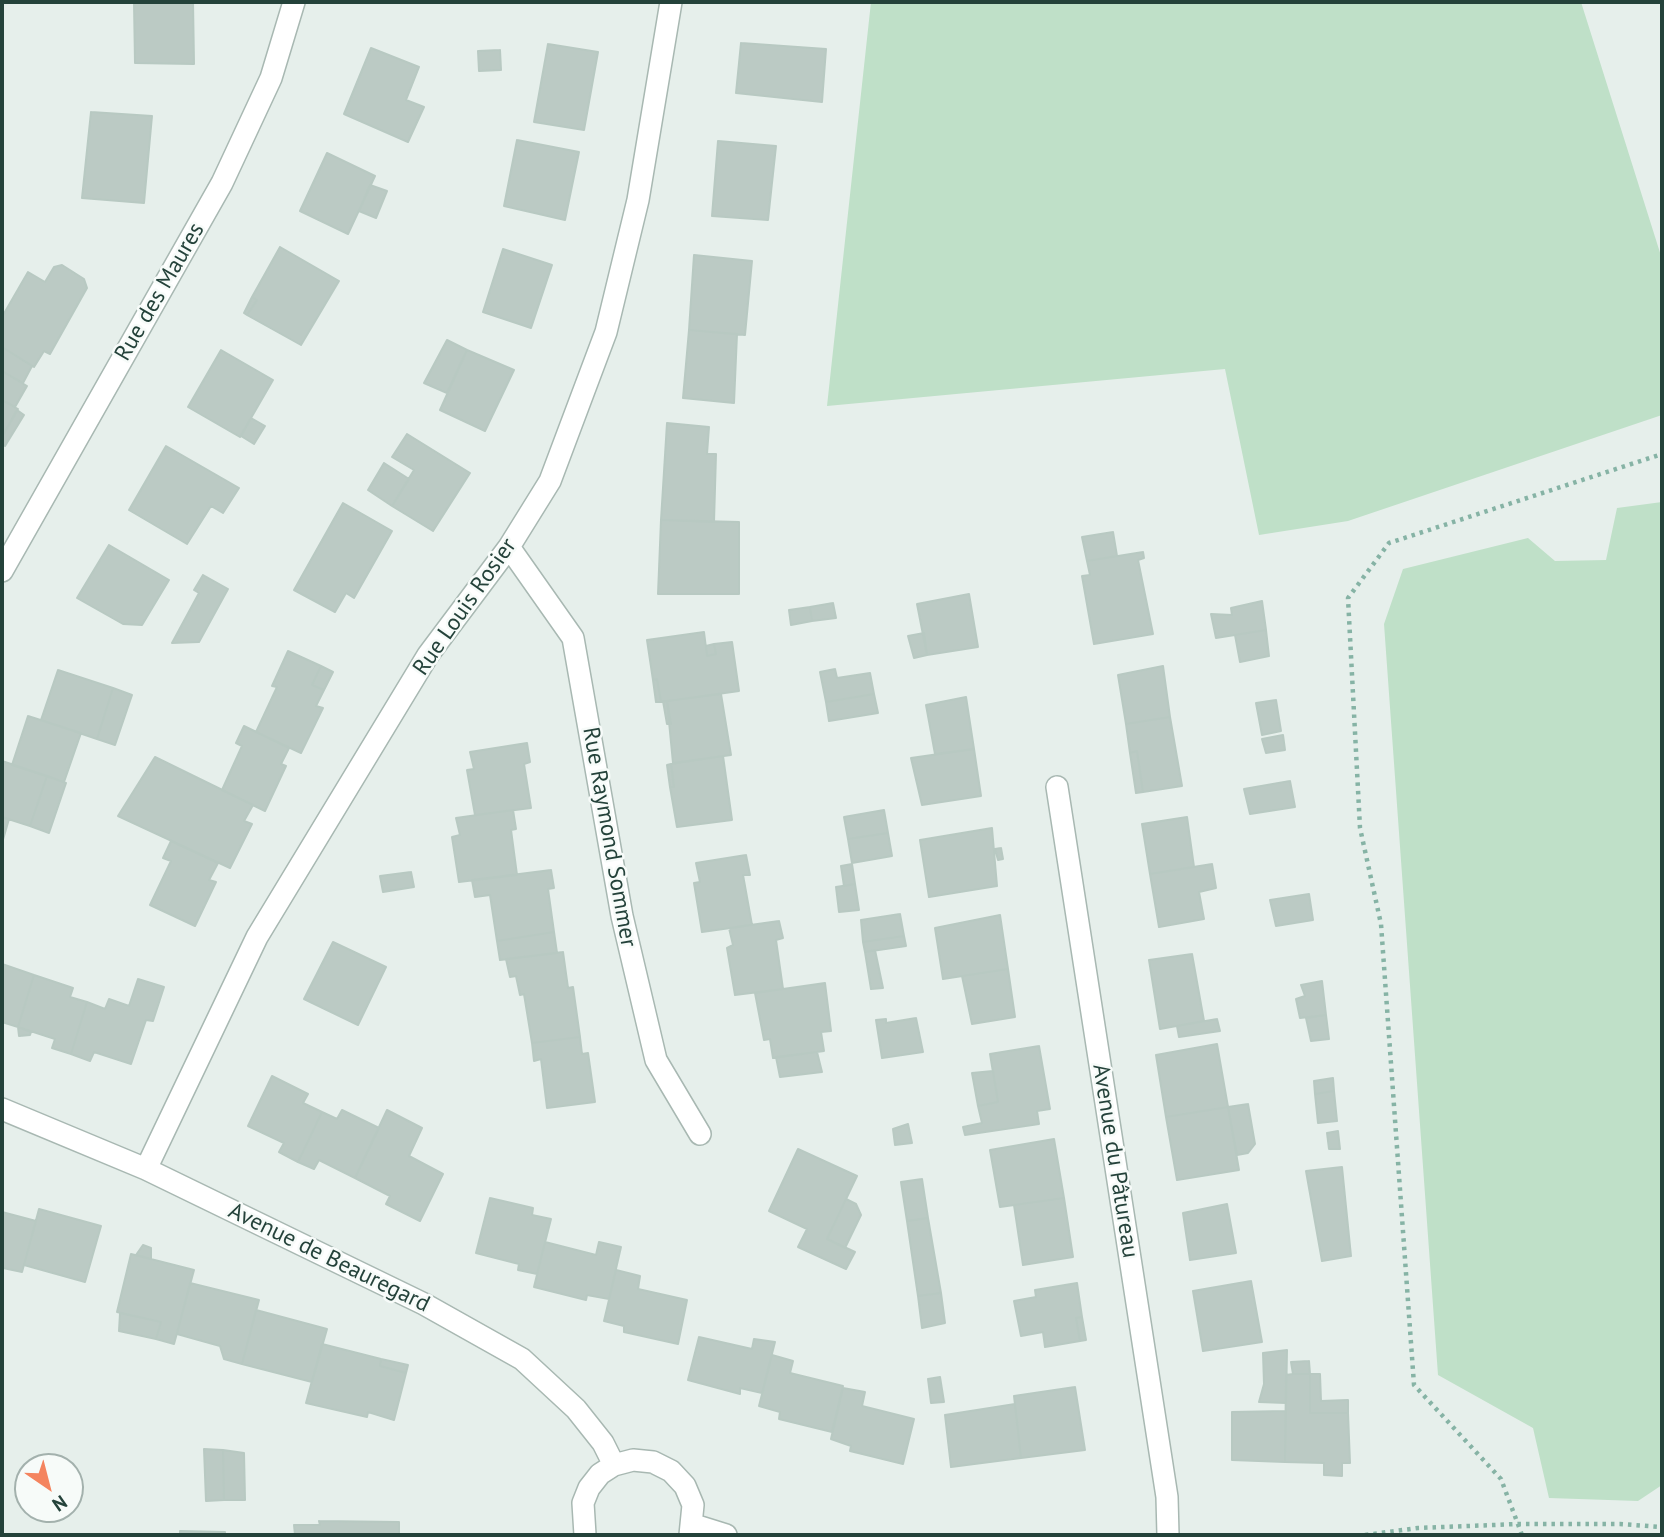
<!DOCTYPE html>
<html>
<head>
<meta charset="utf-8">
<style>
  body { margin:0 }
  #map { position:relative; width:1664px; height:1537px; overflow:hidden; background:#e6efeb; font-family:"PT Sans",sans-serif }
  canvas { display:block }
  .frame { position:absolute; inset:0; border:4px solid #24423a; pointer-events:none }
  .north { position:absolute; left:14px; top:1453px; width:70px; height:70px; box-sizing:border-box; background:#f7fbf9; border:2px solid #a3b1ad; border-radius:50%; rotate:145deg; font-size:19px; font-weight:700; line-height:28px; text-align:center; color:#24423a }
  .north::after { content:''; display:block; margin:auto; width:24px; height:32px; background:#f4845f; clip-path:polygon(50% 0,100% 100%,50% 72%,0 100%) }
</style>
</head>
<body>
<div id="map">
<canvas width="1664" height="1537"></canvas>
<div class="frame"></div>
<div class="north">N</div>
</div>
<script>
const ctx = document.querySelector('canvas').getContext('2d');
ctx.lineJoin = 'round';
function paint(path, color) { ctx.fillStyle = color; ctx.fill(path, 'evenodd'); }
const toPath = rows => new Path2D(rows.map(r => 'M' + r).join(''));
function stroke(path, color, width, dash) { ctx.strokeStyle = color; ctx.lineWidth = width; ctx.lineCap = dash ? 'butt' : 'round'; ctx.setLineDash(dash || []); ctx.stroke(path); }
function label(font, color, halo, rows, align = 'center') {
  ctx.font = font + ' "PT Sans",sans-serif'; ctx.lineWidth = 5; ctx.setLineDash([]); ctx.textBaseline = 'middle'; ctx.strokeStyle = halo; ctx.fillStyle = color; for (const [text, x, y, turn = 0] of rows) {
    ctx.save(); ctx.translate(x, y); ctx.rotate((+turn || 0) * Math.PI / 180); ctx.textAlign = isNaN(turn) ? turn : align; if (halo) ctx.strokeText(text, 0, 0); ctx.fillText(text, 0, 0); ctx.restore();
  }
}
paint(toPath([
  [871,2,1581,2,1662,259,1662,415,1348,521,1259,535,1225,369,827,406],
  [1662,502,1662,1485,1638,1501,1549,1498,1533,1428,1438,1375,1384,624,1403,569,1528,538,1555,561,1606,560,1617,508]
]), '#bfe0c8');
const building = toPath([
  [134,2,193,2,194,64,135,63,134,2],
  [741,43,826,49,822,102,736,93,741,43],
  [548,44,598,52,584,130,534,122,548,44],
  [371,48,419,67,406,100,424,107,408,142,344,114,371,48],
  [500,50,501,70,479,71,478,51,500,50],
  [91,112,152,116,144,203,82,198,91,112],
  [517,140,579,152,565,220,504,206,517,140],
  [718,141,776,146,768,220,712,216,718,141],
  [327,153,375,176,348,234,300,211,327,153],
  [370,185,387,191,376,218,359,211,370,185],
  [280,247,339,281,301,345,247,315,257,300,252,297,280,247],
  [503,249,552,265,531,328,483,312,503,249],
  [694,255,752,261,745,335,689,330,694,255],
  [62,265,84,279,87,288,50,354,44,351,34,367,2,347,2,317,28,272,45,282,54,267,62,265],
  [252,297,257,300,247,315,244,313,252,297],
  [689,330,737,334,734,403,683,398,689,330],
  [447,340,467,350,447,393,424,383,447,340],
  [2,347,32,366,23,383,2,371,2,347],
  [221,350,273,380,240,437,188,407,221,350],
  [467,350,514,370,485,431,440,410,467,350],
  [2,371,27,386,15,407,2,400,2,371],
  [2,400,18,409,2,437,2,400],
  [17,410,24,415,5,446,2,444,2,437,17,410],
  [251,418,265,426,254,444,241,436,251,418],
  [667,423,709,427,707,454,716,454,714,522,661,520,667,423],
  [407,434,470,473,433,531,392,506,414,470,392,457,407,434],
  [166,446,239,488,223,513,211,506,187,544,129,510,166,446],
  [384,463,409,479,392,506,368,490,384,463],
  [343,503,392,531,354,598,346,593,335,612,294,590,343,503],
  [661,520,739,522,739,594,658,594,661,520],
  [1113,532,1117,556,1087,561,1082,537,1113,532],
  [109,545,169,580,142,625,123,624,77,598,109,545],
  [1143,552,1144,558,1138,560,1153,634,1094,644,1082,576,1090,575,1087,561,1143,552],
  [203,575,228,589,199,642,172,643,199,593,194,590,203,575],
  [969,594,978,647,927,655,917,604,969,594],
  [1262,601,1266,630,1216,638,1211,614,1232,615,1231,608,1262,601],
  [833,603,836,618,812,621,810,607,833,603],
  [810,607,812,621,791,625,789,610,810,607],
  [1266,630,1269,656,1240,662,1235,635,1266,630],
  [704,632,707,656,716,654,714,644,732,642,739,691,661,702,657,679,653,680,647,640,704,632],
  [924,633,927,655,914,658,908,636,924,633],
  [714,644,716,654,707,656,706,646,714,644],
  [288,651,321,666,312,685,324,690,316,706,323,708,301,753,256,732,277,687,272,686,288,651],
  [321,666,333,672,324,690,312,685,321,666],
  [1163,666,1170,717,1126,724,1118,675,1163,666],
  [835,669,837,678,870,673,874,694,826,702,820,672,835,669],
  [58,670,113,688,97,739,41,720,58,670],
  [657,679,661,702,656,702,653,680,657,679],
  [113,688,132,695,115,745,97,739,113,688],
  [721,694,731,755,673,763,667,701,721,694],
  [874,694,878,713,829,721,826,702,874,694],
  [966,697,974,749,935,754,926,705,966,697],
  [1276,700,1281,731,1262,735,1256,703,1276,700],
  [663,701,667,701,671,724,667,724,663,701],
  [28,716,81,733,64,782,12,765,28,716],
  [1170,717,1182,786,1143,792,1137,751,1130,753,1126,724,1170,717],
  [244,726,289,748,281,764,286,766,265,811,222,790,242,746,236,743,244,726],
  [1283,735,1285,750,1266,753,1262,739,1283,735],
  [527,743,530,762,524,764,531,808,475,815,467,770,474,769,470,752,527,743],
  [974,749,981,796,922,805,911,758,974,749],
  [1137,751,1143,792,1136,793,1130,753,1137,751],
  [723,756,732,820,677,827,670,787,674,787,671,764,723,756],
  [155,757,253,805,244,821,252,824,230,868,118,816,155,757],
  [2,761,47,776,30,826,2,817,2,761],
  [671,764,674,787,670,787,667,765,671,764],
  [47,776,66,783,49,833,30,826,47,776],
  [1290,781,1295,807,1250,814,1244,789,1290,781],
  [513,810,516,829,511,830,517,875,459,882,452,837,460,835,456,818,513,810],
  [884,810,888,833,848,839,844,817,884,810],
  [2,817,9,819,2,843,2,817],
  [1187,817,1194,867,1150,874,1142,824,1187,817],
  [992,828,997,886,929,897,920,840,992,828],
  [888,833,892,856,852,863,848,839,888,833],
  [171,841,218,863,209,880,216,882,195,926,150,905,171,861,163,858,171,841],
  [1001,848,1003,859,998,860,995,849,1001,848],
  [746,855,750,875,743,875,752,925,702,932,694,883,700,882,696,863,746,855],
  [852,864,855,884,844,886,841,866,852,864],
  [1212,864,1216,888,1199,892,1204,919,1159,927,1150,874,1212,864],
  [551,870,554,888,548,889,554,932,497,941,490,895,475,897,472,880,551,870],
  [411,872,414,887,383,892,380,876,411,872],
  [855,884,859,910,839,912,836,887,855,884],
  [1309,894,1313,920,1276,926,1270,900,1309,894],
  [900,914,904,936,863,942,861,920,900,914],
  [1000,915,1008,969,943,979,935,928,1000,915],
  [779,921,783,938,776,940,783,989,735,995,727,948,733,945,729,928,779,921],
  [554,932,557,953,500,960,497,941,554,932],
  [904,936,906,946,865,952,863,942,904,936],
  [333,942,386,967,358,1025,304,999,333,942],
  [875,950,883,988,871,989,865,952,875,950],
  [563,952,568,988,573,987,580,1037,532,1043,524,994,520,995,516,976,510,977,506,959,563,952],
  [1192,954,1204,1021,1160,1029,1149,960,1192,954],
  [2,964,34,975,18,1027,2,1022,2,964],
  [1008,969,1015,1017,972,1024,962,976,1008,969],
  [34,975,73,988,70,997,87,1002,71,1054,52,1048,55,1039,18,1027,34,975],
  [138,979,164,987,153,1021,146,1020,131,1064,94,1052,90,1061,71,1054,87,1002,105,1009,109,999,129,1006,138,979],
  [1322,981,1326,1015,1300,1018,1296,999,1305,996,1301,985,1322,981],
  [825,983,831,1031,821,1032,824,1051,773,1058,770,1039,764,1040,755,993,825,983],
  [1326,1015,1329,1039,1311,1041,1306,1018,1326,1015],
  [916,1018,923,1052,882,1058,876,1020,886,1019,886,1023,916,1018],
  [1217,1019,1220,1031,1179,1037,1177,1026,1217,1019],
  [18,1027,31,1032,30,1035,19,1036,18,1027],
  [580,1037,582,1054,588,1053,595,1102,547,1108,541,1059,534,1061,532,1043,580,1037],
  [1217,1044,1228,1107,1166,1117,1156,1055,1217,1044],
  [1039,1046,1050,1109,1037,1111,1039,1124,965,1135,963,1127,982,1123,978,1106,998,1102,990,1054,1039,1046],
  [817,1052,822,1072,780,1077,776,1057,817,1052],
  [993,1071,998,1102,978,1106,972,1073,993,1071],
  [272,1076,308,1094,303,1103,322,1112,298,1162,279,1152,284,1143,248,1126,272,1076],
  [1333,1078,1334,1091,1315,1094,1314,1081,1333,1078],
  [1334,1091,1337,1121,1318,1123,1315,1094,1334,1091],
  [1248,1104,1255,1144,1248,1153,1237,1155,1228,1107,1248,1104],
  [1228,1107,1239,1170,1177,1180,1166,1117,1228,1107],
  [342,1110,379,1128,355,1178,319,1160,314,1169,298,1162,322,1112,337,1119,342,1110],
  [387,1110,422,1128,409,1156,443,1174,420,1221,386,1204,390,1196,355,1178,387,1110],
  [908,1124,912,1143,895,1145,893,1129,908,1124],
  [1338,1131,1340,1149,1329,1149,1327,1133,1338,1131],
  [1054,1139,1064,1198,1000,1207,990,1150,1054,1139],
  [798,1149,857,1176,827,1239,855,1252,846,1269,798,1247,807,1229,769,1211,798,1149],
  [1342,1167,1351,1256,1322,1261,1306,1171,1342,1167],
  [922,1179,928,1218,907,1221,901,1182,922,1179],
  [490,1198,533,1208,532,1215,551,1219,537,1274,518,1270,519,1264,476,1253,490,1198],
  [1064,1198,1073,1257,1023,1265,1014,1205,1064,1198],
  [846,1199,856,1204,861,1215,845,1248,827,1239,846,1199],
  [1227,1204,1236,1253,1190,1260,1183,1213,1227,1204],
  [39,1209,101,1226,85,1282,24,1265,39,1209],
  [2,1212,36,1221,22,1272,3,1268,2,1273,2,1212],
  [928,1218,941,1293,918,1296,907,1221,928,1218],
  [545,1242,596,1255,599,1242,621,1247,609,1299,587,1295,586,1300,534,1287,545,1242],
  [143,1245,151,1248,151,1259,136,1255,143,1245],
  [131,1254,194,1270,174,1344,156,1339,161,1322,117,1312,131,1254],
  [616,1270,640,1276,638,1289,687,1300,678,1344,624,1332,624,1326,604,1321,616,1270],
  [1251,1281,1262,1342,1203,1351,1193,1291,1251,1281],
  [190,1283,259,1300,242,1364,224,1359,220,1346,177,1334,190,1283],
  [1077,1283,1082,1317,1076,1318,1080,1341,1045,1347,1043,1332,1021,1336,1014,1301,1036,1297,1035,1290,1077,1283],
  [941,1293,945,1323,922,1328,918,1296,941,1293],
  [256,1310,327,1329,312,1382,242,1364,256,1310],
  [120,1313,161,1322,156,1339,119,1331,120,1313],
  [1082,1317,1086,1340,1080,1341,1076,1318,1082,1317],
  [699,1337,752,1349,754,1339,775,1342,762,1393,740,1388,740,1394,688,1380,699,1337],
  [322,1344,381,1359,380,1366,406,1373,394,1420,368,1412,367,1417,306,1403,322,1344],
  [1287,1350,1286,1403,1259,1402,1264,1384,1263,1353,1287,1350],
  [772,1355,793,1361,790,1373,843,1386,832,1432,779,1419,780,1412,759,1406,772,1355],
  [381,1359,408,1365,406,1373,380,1366,381,1359],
  [1309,1361,1310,1374,1293,1374,1291,1362,1309,1361],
  [1293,1374,1310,1374,1310,1413,1348,1413,1350,1463,1342,1463,1342,1476,1324,1475,1324,1463,1285,1462,1286,1375,1293,1374],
  [1310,1374,1320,1374,1321,1401,1348,1400,1348,1413,1310,1413,1310,1374],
  [940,1377,944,1402,931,1403,928,1379,940,1377],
  [1075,1387,1085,1450,1021,1458,1014,1396,1075,1387],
  [843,1388,865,1392,862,1406,914,1419,903,1464,850,1451,851,1446,831,1439,843,1388],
  [1015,1404,1021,1458,951,1467,945,1415,1015,1404],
  [1286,1411,1285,1462,1232,1460,1232,1412,1286,1411],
  [204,1449,223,1450,224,1500,206,1501,204,1449],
  [223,1450,244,1453,245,1500,224,1500,223,1450],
  [319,1521,399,1522,399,1535,295,1535,294,1525,320,1525,319,1521],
  [180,1531,225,1532,225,1535,180,1535,180,1531]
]);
paint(building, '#bbcac4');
stroke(building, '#b8c9c2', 2);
const minor = toPath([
  [509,547,573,638,622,916,656,1060,700,1134],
  [2,571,222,183,271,78,294,2],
  [1057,787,1167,1497,1168,1535],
  [2,1109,146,1169,424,1304,522,1359,576,1409,603,1443,614,1465],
  [146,1169,257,937,428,655,509,547,550,481,606,332,638,200,671,2],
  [694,1525,726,1535],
  [585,1535,583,1503,589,1488,600,1474,614,1465,633,1460,653,1462,671,1471,685,1486,693,1505,690,1535]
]);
stroke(minor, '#a8b8b2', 24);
stroke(toPath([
  [1365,1535,1418,1528,1518,1524,1620,1524,1662,1527],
  [1522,1535,1501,1479,1414,1385,1381,924,1360,828,1348,598,1389,543,1662,454]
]), '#86b3a5', 4.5, [3.5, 5]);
stroke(minor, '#fff', 21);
label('23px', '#24423a', '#f7fbf9', [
  ["Rue des Maures",160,292,-60],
  ["Rue Louis Rosier",465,607,-55],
  ["Rue Raymond Sommer",609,837,80],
  ["Avenue du Pâtureau",1115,1161,81],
  ["Avenue de Beauregard",329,1258,26]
]);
</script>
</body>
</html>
